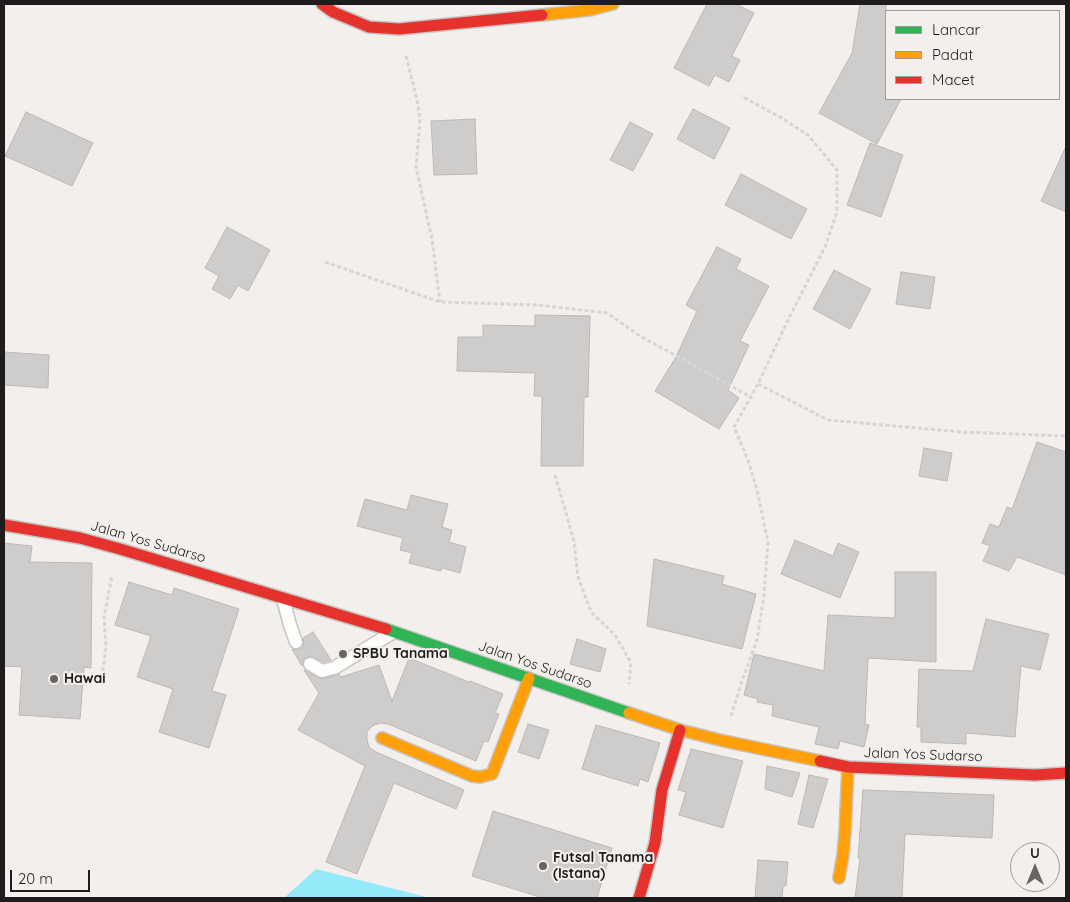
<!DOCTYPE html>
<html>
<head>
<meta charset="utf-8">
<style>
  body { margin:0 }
  #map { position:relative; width:1070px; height:902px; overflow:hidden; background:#f2efed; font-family:Quicksand,sans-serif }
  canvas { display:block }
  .frame { position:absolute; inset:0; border:5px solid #1e1c1c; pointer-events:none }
  .legend { position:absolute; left:885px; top:10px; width:175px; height:90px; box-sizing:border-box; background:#f3efec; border:1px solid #9e9b99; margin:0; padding:6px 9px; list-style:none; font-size:15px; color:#1e1c1c }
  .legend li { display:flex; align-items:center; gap:10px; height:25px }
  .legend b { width:25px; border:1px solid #9e9b99 }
  .north { position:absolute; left:1010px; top:842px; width:50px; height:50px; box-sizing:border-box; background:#f3efec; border:1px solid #9e9b99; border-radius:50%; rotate:0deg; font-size:14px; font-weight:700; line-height:20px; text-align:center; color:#1e1c1c }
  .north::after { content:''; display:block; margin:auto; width:18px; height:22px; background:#686665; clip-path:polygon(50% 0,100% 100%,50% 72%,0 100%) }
  .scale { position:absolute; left:10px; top:870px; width:80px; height:22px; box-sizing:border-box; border:2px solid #1e1c1c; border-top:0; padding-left:6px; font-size:15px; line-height:18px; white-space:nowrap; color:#1e1c1c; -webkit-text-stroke:4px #f3efec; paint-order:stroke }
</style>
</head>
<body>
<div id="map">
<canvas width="1070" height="902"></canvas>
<div class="frame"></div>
<ul class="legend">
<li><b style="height:6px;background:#30b455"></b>Lancar</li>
<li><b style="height:6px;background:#ff9f0a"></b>Padat</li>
<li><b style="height:6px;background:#e5322d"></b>Macet</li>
</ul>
<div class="north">U</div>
<div class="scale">20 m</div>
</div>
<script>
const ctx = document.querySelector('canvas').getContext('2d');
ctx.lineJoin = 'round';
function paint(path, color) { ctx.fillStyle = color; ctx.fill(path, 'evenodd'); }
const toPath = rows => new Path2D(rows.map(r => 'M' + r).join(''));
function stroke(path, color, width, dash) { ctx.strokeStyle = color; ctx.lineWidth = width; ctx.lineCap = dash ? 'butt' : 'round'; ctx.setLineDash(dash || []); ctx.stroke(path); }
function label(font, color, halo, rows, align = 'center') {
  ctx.font = font + ' Quicksand,sans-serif'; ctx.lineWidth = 4; ctx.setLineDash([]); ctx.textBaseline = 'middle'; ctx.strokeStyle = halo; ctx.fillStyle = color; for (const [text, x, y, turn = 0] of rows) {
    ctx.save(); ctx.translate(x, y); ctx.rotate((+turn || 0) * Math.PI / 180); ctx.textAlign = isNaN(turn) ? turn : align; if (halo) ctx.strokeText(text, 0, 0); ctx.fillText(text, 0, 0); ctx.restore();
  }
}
paint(toPath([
  [316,869,430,898,284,898]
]), '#94eaf9');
const building = toPath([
  [707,4,736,4,754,13,732,56,740,60,729,82,715,75,709,86,674,68,707,4],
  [860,4,886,4,886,99,901,99,877,144,819,113,852,53,860,4],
  [693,109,730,128,714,159,677,139,693,109],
  [26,112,93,143,72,186,5,156,26,112],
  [475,119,477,174,434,175,431,121,475,119],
  [630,122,653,134,633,171,610,160,630,122],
  [870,143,903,155,881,217,847,205,870,143],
  [1066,146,1066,212,1041,201,1066,146],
  [741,174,807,209,791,239,725,205,741,174],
  [227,227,270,250,248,291,238,285,230,299,212,289,219,276,205,268,227,227],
  [717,247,741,259,736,269,769,286,740,341,749,345,728,390,739,398,719,429,655,391,676,357,697,311,686,305,717,247],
  [834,270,871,289,850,329,813,309,834,270],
  [901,272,935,277,930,309,896,304,901,272],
  [535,315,590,316,588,397,584,397,583,466,541,466,542,396,534,396,535,373,457,371,458,337,483,337,483,325,535,326,535,315],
  [4,352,49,355,48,388,4,385,4,352],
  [1037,442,1066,452,1066,575,1017,557,1009,571,983,561,990,546,982,543,990,524,999,527,1007,507,1012,509,1037,442],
  [924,448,952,453,947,481,919,476,924,448],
  [411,495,448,504,442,527,452,530,449,542,466,547,460,573,442,568,441,571,409,563,412,553,400,550,403,538,357,526,365,499,407,510,411,495],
  [795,540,833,556,838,543,859,552,840,598,781,574,795,540],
  [4,543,32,546,30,562,92,563,91,668,84,667,80,719,19,715,22,667,4,666,4,543],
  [654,559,724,576,722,584,756,594,742,649,647,626,654,559],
  [895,572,936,572,936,662,868,658,865,724,869,725,864,747,840,741,838,749,815,744,819,727,772,716,773,705,757,702,758,699,744,695,754,654,824,671,828,615,895,618,895,572],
  [129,582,172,595,174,588,239,609,212,691,226,695,209,748,159,732,173,689,137,677,151,636,115,625,129,582],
  [986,619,1049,634,1040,670,1021,666,1015,737,966,733,966,744,921,742,921,727,917,727,919,669,973,671,986,619],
  [313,632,331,660,323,662,314,657,310,656,303,660,302,666,292,649,298,650,302,648,304,643,303,638,313,632],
  [577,639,606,649,600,672,570,664,577,639],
  [409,658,469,682,470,681,503,694,495,713,499,714,488,742,484,741,476,761,388,724,380,723,372,726,367,732,367,740,369,747,376,752,464,790,456,809,394,783,357,874,326,862,365,766,298,730,319,693,304,670,318,678,324,679,339,674,341,677,379,665,392,701,409,658],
  [528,724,549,730,539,759,518,752,528,724],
  [596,725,660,743,648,782,640,779,638,786,582,769,596,725],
  [691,749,743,761,723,828,679,815,686,792,678,790,691,749],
  [767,766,800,773,792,797,765,789,767,766],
  [809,775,828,779,813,828,798,824,809,775],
  [863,790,994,795,992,838,905,834,902,898,855,898,860,858,858,858,863,790],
  [493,811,612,848,597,898,543,898,472,876,493,811],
  [758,860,788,862,786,886,783,886,782,898,755,898,758,860]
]);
paint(building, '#cfcdcc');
stroke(building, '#bbb9b8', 1);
const lane = toPath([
  [283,599,290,625,296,642],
  [310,664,322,671,334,668,392,633]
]);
const fast = toPath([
  [386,629,629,713]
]);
const slow = toPath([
  [542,15,590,10,613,4],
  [629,713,680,730,724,741,820,761],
  [382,738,472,776,480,777,492,774,529,678],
  [839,878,843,855,845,832,848,767]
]);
const jam = toPath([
  [322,4,333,12,369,27,399,29,542,15],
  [4,525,80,538,120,549,386,629],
  [820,761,848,767,1035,775,1066,773],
  [639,898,655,843,662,790,680,730]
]);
stroke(lane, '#c7c5c4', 15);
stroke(fast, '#c7c5c4', 14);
stroke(slow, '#c7c5c4', 14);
stroke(jam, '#c7c5c4', 14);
stroke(toPath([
  [406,56,417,100,420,119,416,167,432,239,440,302],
  [325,262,440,302,538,305,607,313,640,336,751,397],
  [758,384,828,420,962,432,1066,436],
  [555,475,574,541,578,577,591,612,615,635,631,663,629,684],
  [101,684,106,647,104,617,112,576],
  [731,716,742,681,757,640,764,595,768,542,757,490,748,460,734,427,758,384,789,318,825,247,837,212,837,170,808,135,780,117,741,96]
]), '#d7d6d6', 3, [4, 2.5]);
stroke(lane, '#fdfdfc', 12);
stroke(fast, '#30b455', 11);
stroke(slow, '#ff9f0a', 11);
stroke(jam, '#e5322d', 11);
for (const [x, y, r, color] of [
  [343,654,5,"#686665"],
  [54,679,5,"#686665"],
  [543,866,5,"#686665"]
]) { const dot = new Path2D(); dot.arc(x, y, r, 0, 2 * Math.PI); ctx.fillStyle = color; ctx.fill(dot); stroke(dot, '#f3efec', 2); }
label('14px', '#1e1c1c', '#f3efec', [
  ["Jalan Yos Sudarso",148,542,16],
  ["Jalan Yos Sudarso",535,665,19],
  ["Jalan Yos Sudarso",923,755,2]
]);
label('bold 14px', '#1e1c1c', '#f3efec', [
  ["SPBU Tanama",353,654],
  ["Hawai",64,679],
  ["Futsal Tanama",553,858],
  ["(Istana)",553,874]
], 'left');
</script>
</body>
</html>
